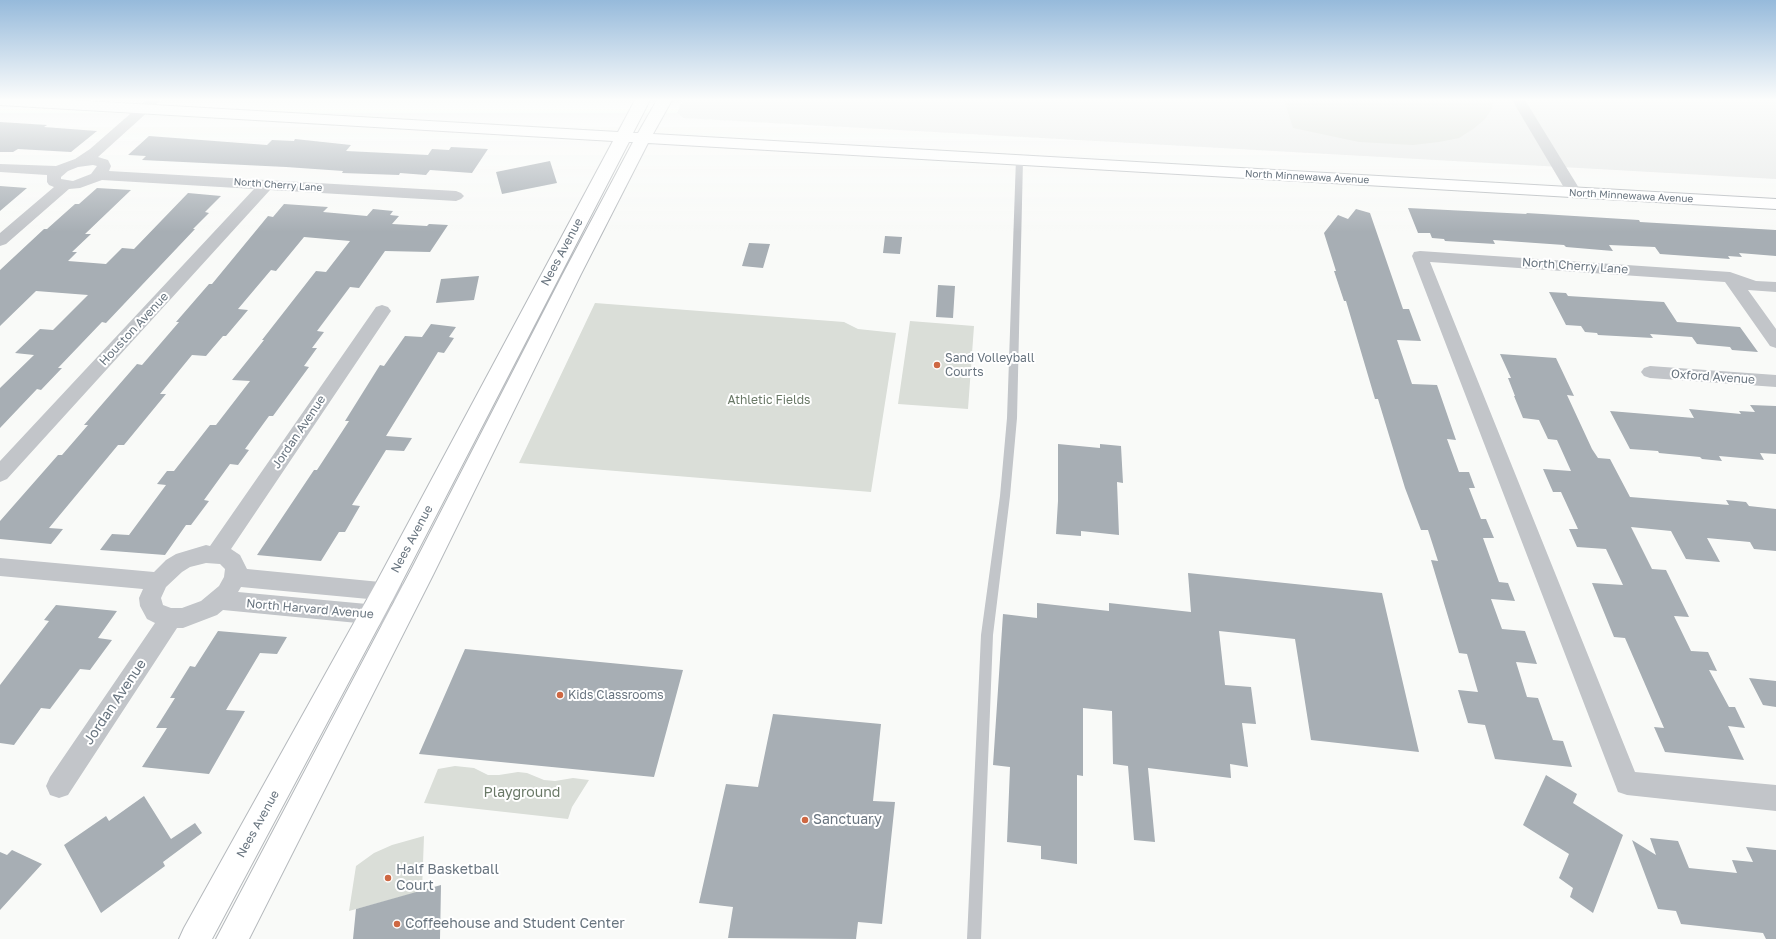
<!DOCTYPE html>
<html>
<head>
<meta charset="utf-8">
<style>
  body { margin:0 }
  canvas { display:block; background:#f9faf8 }
</style>
</head>
<body>
<canvas width="1776" height="939"></canvas>
<script>
const ctx = document.querySelector('canvas').getContext('2d');
ctx.lineJoin = 'round';
function paint(path, color) { ctx.fillStyle = color; ctx.fill(path, 'evenodd'); }
const toPath = rows => new Path2D(rows.map(r => 'M' + r).join(''));
function stroke(path, color, width, dash) { ctx.strokeStyle = color; ctx.lineWidth = width; ctx.lineCap = dash ? 'butt' : 'round'; ctx.setLineDash(dash || []); ctx.stroke(path); }
function label(font, color, halo, rows, align = 'center') {
  ctx.font = font + ' "Golos Text",sans-serif'; ctx.lineWidth = 4; ctx.setLineDash([]); ctx.textBaseline = 'middle'; ctx.strokeStyle = halo; ctx.fillStyle = color; for (const [text, x, y, turn = 0] of rows) {
    ctx.save(); ctx.translate(x, y); ctx.rotate((+turn || 0) * Math.PI / 180); ctx.textAlign = isNaN(turn) ? turn : align; if (halo) ctx.strokeText(text, 0, 0); ctx.fillText(text, 0, 0); ctx.restore();
  }
}
paint(toPath([
  [683,100,1776,100,1776,179,683,118,677,113]
]), '#e7e9e8');
paint(toPath([
  [1284,100,1493,100,1492,109,1484,120,1473,129,1459,138,1439,142,1413,145,1359,142,1293,128],
  [595,303,844,322,858,329,896,333,871,492,519,463],
  [910,321,974,326,968,409,898,404],
  [455,766,474,768,488,775,499,775,518,772,527,773,544,780,555,781,573,778,589,780,572,807,568,819,424,803,438,769],
  [424,836,422,891,349,911,356,866,374,853,392,845]
]), '#daded8');
paint(toPath([
  [0,122,47,125,44,127,97,131,71,152,18,149,13,152,0,152],
  [149,136,267,145,272,140,294,141,295,139,351,145,346,151,428,155,432,149,449,150,451,147,488,149,472,173,430,170,426,175,400,173,399,175,342,173,343,171,286,167,142,160,146,156,128,155],
  [550,161,557,183,502,194,496,172],
  [0,186,27,188,0,211],
  [97,188,131,190,85,234,91,234,72,252,77,252,68,261,106,264,122,248,134,249,188,193,221,196,205,212,209,213,193,229,195,229,106,323,102,322,58,368,62,368,41,390,37,389,0,428,0,388,34,355,15,353,40,329,53,330,88,295,36,291,0,326,0,270,44,229,47,229,75,204,79,204],
  [284,204,328,207,323,212,367,216,373,209,393,211,390,215,399,216,392,224,427,226,429,224,448,225,430,252,385,251,359,288,350,287,317,331,324,332,312,348,317,348,304,366,309,367,273,416,269,416,245,449,249,450,238,465,230,464,204,500,209,501,191,525,186,525,165,555,100,550,112,534,129,535,166,485,157,484,167,471,174,471,210,425,216,425,250,381,232,380,264,340,262,340,316,271,326,272,350,241,304,237,276,271,271,270,238,309,248,310,226,336,223,336,206,356,192,355,160,394,166,394,124,445,118,445,49,528,63,529,51,544,0,539,0,521,58,455,62,455,88,425,84,425,137,364,142,365,179,322,176,322,209,284,212,284,268,216,273,217],
  [1408,208,1527,214,1526,213,1639,220,1640,222,1776,230,1776,256,1739,253,1742,257,1728,256,1730,259,1660,254,1655,247,1609,245,1613,251,1566,247,1564,245,1493,240,1495,244,1445,241,1444,239,1432,238,1430,233,1418,233],
  [1356,209,1370,213,1403,309,1409,309,1421,341,1397,340,1412,384,1437,385,1456,440,1447,439,1459,472,1469,472,1475,488,1469,488,1481,519,1486,519,1494,538,1483,538,1499,582,1508,583,1515,601,1491,599,1502,629,1525,631,1537,664,1516,662,1527,697,1538,698,1553,740,1563,741,1572,767,1495,759,1485,725,1468,723,1458,690,1478,692,1467,654,1459,653,1431,560,1438,561,1428,530,1421,530,1405,488,1378,399,1375,399,1346,301,1344,301,1334,271,1336,271,1324,233,1338,215,1348,219],
  [885,236,902,237,900,254,883,253],
  [749,243,770,244,763,268,742,266],
  [479,276,474,300,436,303,441,279],
  [938,285,955,286,953,318,936,317],
  [1549,292,1566,293,1568,296,1664,302,1677,322,1740,327,1758,352,1732,350,1730,347,1697,344,1692,337,1650,334,1653,338,1598,335,1597,333,1585,332,1581,326,1566,325],
  [431,324,456,327,449,337,454,338,444,353,438,352,386,436,412,438,404,451,386,450,352,505,360,506,345,532,339,532,321,561,257,555,314,470,317,470,349,421,345,421,380,365,384,366,405,336,422,337],
  [1500,354,1556,358,1574,396,1567,395,1592,449,1598,458,1610,459,1630,497,1729,505,1726,500,1746,502,1749,506,1776,509,1776,551,1754,549,1750,542,1707,538,1720,562,1686,559,1671,531,1631,527,1652,569,1666,570,1689,617,1674,616,1691,651,1708,652,1717,671,1709,670,1729,707,1735,707,1745,728,1728,726,1744,760,1665,752,1654,727,1664,728,1625,638,1614,637,1592,583,1623,585,1606,549,1577,547,1569,529,1578,529,1561,492,1553,492,1543,469,1571,471,1557,440,1548,439,1539,420,1523,418,1514,396,1515,396,1508,378,1511,378],
  [1750,405,1776,406,1776,454,1760,453,1764,460,1719,456,1722,461,1702,459,1700,457,1659,453,1658,451,1630,449,1610,411,1694,418,1689,409,1741,414,1739,411,1755,412],
  [1058,444,1100,448,1100,444,1121,446,1123,483,1117,482,1119,535,1081,531,1081,536,1056,534,1058,501],
  [1188,573,1382,593,1419,752,1311,740,1295,639,1219,631,1225,685,1251,687,1256,724,1242,723,1248,767,1230,764,1231,778,1148,768,1155,842,1134,840,1128,766,1113,764,1112,711,1083,708,1083,776,1077,775,1077,864,1041,859,1041,846,1007,842,1010,767,993,765,1003,614,1037,618,1037,603,1109,611,1109,603,1191,612],
  [56,605,117,611,98,638,112,640,90,670,80,669,50,709,41,708,14,745,0,743,0,685,49,621,44,620],
  [218,631,287,637,277,654,260,653,226,710,245,711,209,774,142,767,167,728,156,728,175,698,170,698,190,666,195,667],
  [465,649,683,670,654,777,419,754],
  [1749,678,1776,681,1776,707,1763,705],
  [773,714,881,724,873,801,895,802,882,924,858,922,856,939,728,938,733,907,699,903,726,784,758,787],
  [1546,775,1577,794,1573,803,1623,835,1593,913,1570,897,1573,888,1559,878,1569,854,1523,825],
  [144,796,171,839,195,823,202,833,163,862,165,866,101,913,64,845,106,816,109,821],
  [1650,838,1678,841,1689,868,1737,873,1732,860,1753,862,1746,847,1776,850,1776,939,1766,939,1763,933,1681,924,1676,911,1658,909,1632,840,1656,855],
  [12,850,42,864,0,910,0,852,7,855],
  [441,885,440,939,353,939,356,909]
]), '#a7aeb4');
const secondary = toPath([
  [0,100,68,100,618,132,635,100,650,100,633,133,638,133,657,100,672,100,653,134,1776,199,1776,209,648,143,581,274,433,575,249,939,216,939,412,568,563,274,633,142,629,142,393,599,212,939,179,939,184,928,375,585,613,141,0,105,0,100]
]);
stroke(secondary, '#b5b9bd', 2);
paint(toPath([
  [1016,158,1023,160,1017,418,1010,496,993,635,981,939,967,939,981,635,1000,496,1007,418,1016,158]
]), '#c2c5c9');
paint(toPath([
  [146,100,161,100,98,157,108,160,111,166,109,171,456,191,461,193,464,196,461,199,456,201,270,190,7,479,0,482,0,461,254,189,102,180,80,188,69,189,6,244,0,246,0,233,54,187,49,185,47,182,47,175,0,172,0,164,56,166,75,159,90,149,146,100],
  [93,165,97,166,91,174,73,181,61,179,61,177,68,171,78,167,93,165],
  [1512,100,1525,100,1582,193,1579,196,1574,198,1569,196,1512,100],
  [1420,251,1730,272,1756,281,1776,282,1776,292,1748,290,1776,329,1776,348,1770,346,1725,282,1430,262,1635,772,1776,785,1776,811,1627,795,1618,792,1412,256,1414,252,1420,251],
  [382,305,388,307,391,311,231,549,240,555,247,569,411,585,419,587,422,594,419,601,411,603,241,587,238,592,399,607,407,610,410,617,407,624,399,627,223,610,217,615,183,628,177,628,68,795,59,798,50,795,46,786,50,777,155,623,147,619,140,606,139,598,143,589,0,576,0,558,154,572,166,560,176,554,206,545,210,546,376,307,382,305],
  [206,563,220,564,225,569,224,577,219,586,201,601,182,608,171,608,163,605,161,598,166,587,182,572,190,567,206,563],
  [1650,366,1776,375,1776,387,1650,378,1644,376,1641,372,1644,368,1650,366]
]), '#c2c5c9');
paint(secondary, '#fff');
const sky = ctx.createLinearGradient(0, 0, 0, 232);
sky.addColorStop(0, '#96badb');
sky.addColorStop(0.43, '#fcfdfc');
sky.addColorStop(1, '#fcfdfc00');
ctx.fillStyle = sky;
ctx.fillRect(0, 0, 1776, 232);
for (const [x, y, r, color] of [
  [937,365,4,"#ce6843"],
  [560,695,4,"#ce6843"],
  [805,820,4,"#ce6843"],
  [388,878,4,"#ce6843"],
  [397,924,4,"#ce6843"]
]) { const dot = new Path2D(); dot.arc(x, y, r, 0, 2 * Math.PI); ctx.fillStyle = color; ctx.fill(dot); stroke(dot, '#fff', 1.5); }
label('10px', '#68747f', '#fff', [
  ["North Minnewawa Avenue",1307,177,3],
  ["North Cherry Lane",278,185,4],
  ["North Minnewawa Avenue",1631,196,3]
]);
label('12px', '#68747f', '#fff', [
  ["Nees Avenue",562,252,-62],
  ["North Cherry Lane",1575,266,4],
  ["Houston Avenue",134,329,-47],
  ["Oxford Avenue",1713,377,4],
  ["Jordan Avenue",299,432,-56],
  ["Nees Avenue",412,539,-62],
  ["North Harvard Avenue",310,609,5],
  ["Nees Avenue",258,824,-61]
]);
label('12px', '#68747f', '#fff', [
  ["Sand Volleyball",945,358],
  ["Courts",945,372],
  ["Kids Classrooms",568,695]
], 'left');
label('12px', '#697866', '#fff', [
  ["Athletic Fields",769,400]
]);
label('14px', '#68747f', '#fff', [
  ["Jordan Avenue",115,702,-56]
]);
label('14px', '#697866', '#fff', [
  ["Playground",522,793]
]);
label('14px', '#68747f', '#fff', [
  ["Sanctuary",813,820],
  ["Half Basketball",396,870],
  ["Court",396,886],
  ["Coffeehouse and Student Center",405,924]
], 'left');
</script>
</body>
</html>
